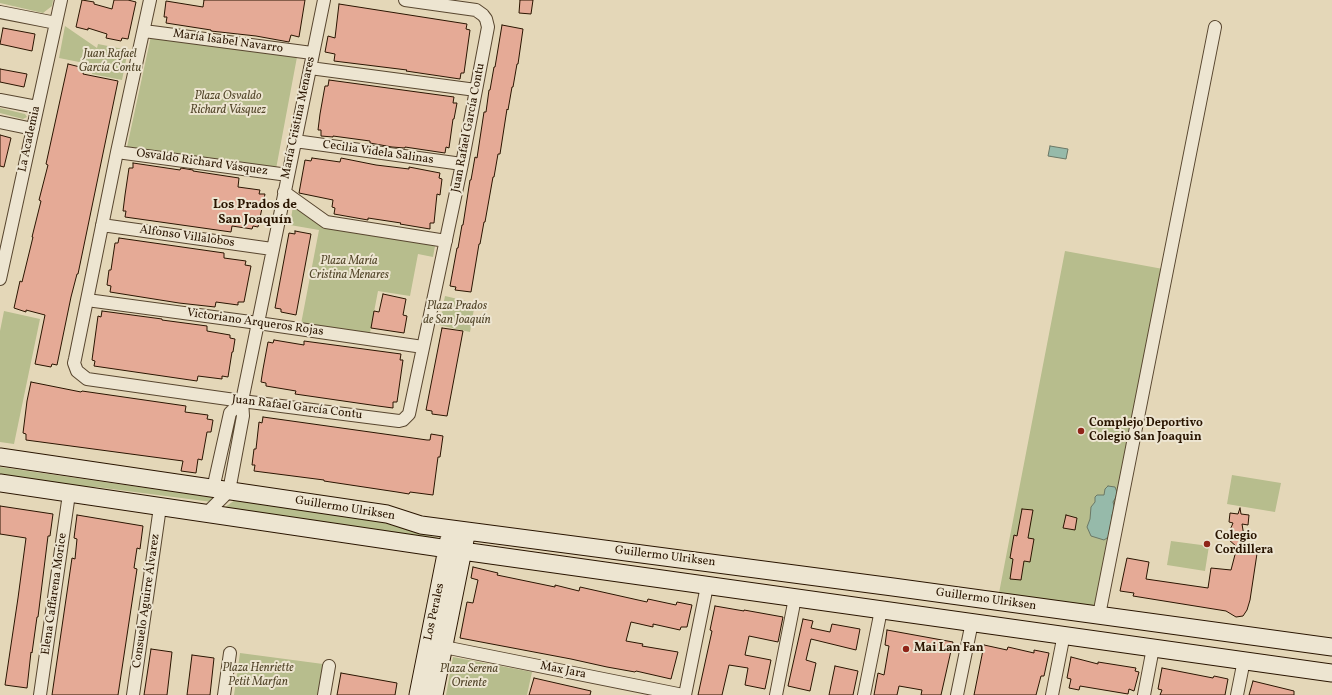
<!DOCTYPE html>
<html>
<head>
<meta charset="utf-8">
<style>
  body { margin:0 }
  canvas { display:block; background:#e4d7b8 }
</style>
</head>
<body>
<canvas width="1332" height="695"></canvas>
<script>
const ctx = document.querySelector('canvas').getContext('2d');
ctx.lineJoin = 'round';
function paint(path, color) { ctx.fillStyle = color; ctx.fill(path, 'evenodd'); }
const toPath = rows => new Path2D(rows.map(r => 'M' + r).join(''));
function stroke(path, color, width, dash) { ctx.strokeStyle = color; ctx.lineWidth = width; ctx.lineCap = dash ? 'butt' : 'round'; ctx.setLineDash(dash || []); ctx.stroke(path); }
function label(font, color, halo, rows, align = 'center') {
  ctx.font = font + ' Vollkorn,serif'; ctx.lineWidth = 4; ctx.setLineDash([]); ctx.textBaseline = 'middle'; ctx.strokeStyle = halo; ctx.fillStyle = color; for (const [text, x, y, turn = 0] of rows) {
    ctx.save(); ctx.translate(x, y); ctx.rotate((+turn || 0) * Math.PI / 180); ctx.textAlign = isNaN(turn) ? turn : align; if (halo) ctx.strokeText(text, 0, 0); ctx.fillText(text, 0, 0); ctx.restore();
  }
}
paint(toPath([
  [0,0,53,0,52,6,43,13,0,3],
  [65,26,97,48,98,44,128,50,122,80,92,74,94,65,59,58],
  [151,36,297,57,276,169,127,147],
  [0,108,25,114,27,117,23,119,0,113],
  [293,206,325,226,435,246,433,257,418,254,410,296,378,291,370,333,301,324,319,230,290,225],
  [1065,251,1163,269,1097,607,999,593],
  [445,296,475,303,470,332,439,325],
  [4,311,40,319,14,444,0,442,0,331],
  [0,467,216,498,212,502,96,487,64,486,0,478],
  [1232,475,1281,483,1275,512,1227,504],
  [235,500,372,519,418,533,444,539,447,541,221,510],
  [1171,541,1209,546,1205,571,1167,565],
  [240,653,323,664,318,695,234,695],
  [453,657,532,672,527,695,446,695]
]), '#b7bd8d');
const water = toPath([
  [1050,146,1068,149,1066,159,1048,156,1050,146],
  [1108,486,1115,487,1117,492,1116,497,1113,502,1115,509,1112,515,1110,536,1104,540,1091,536,1087,527,1090,519,1091,507,1095,502,1095,497,1097,495,1104,495,1105,489,1108,486]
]);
paint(water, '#96baaa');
stroke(water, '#6b7866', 1);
const building = toPath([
  [82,0,94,2,94,4,112,9,114,0,128,0,136,2,128,39,122,38,121,41,106,38,107,34,88,28,88,30,76,27,82,0],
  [204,0,305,0,299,37,291,35,289,42,256,36,211,31,211,30,166,23,167,17,164,17,166,1,203,7,204,0],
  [520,0,533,0,531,14,519,13,520,0],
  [339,4,467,24,466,29,470,30,464,73,461,73,460,79,406,71,407,70,334,61,335,54,325,52,328,36,335,38,339,4],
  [502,25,523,29,518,64,517,64,513,87,512,87,508,110,507,109,500,154,498,154,494,177,493,177,485,222,484,222,480,244,479,244,471,292,455,290,456,287,450,286,457,248,458,248,462,225,463,225,470,180,471,180,475,157,477,158,484,112,486,112,489,90,490,90,494,67,495,67,502,25],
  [3,28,35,34,32,51,0,44,3,28],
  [68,64,80,67,80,69,84,70,83,74,118,81,78,274,77,274,71,297,57,365,52,364,51,367,35,364,45,315,26,310,26,312,14,308,20,281,22,282,33,237,32,237,41,201,39,200,48,165,46,164,68,64],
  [0,69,27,74,24,87,0,82,0,69],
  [329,80,454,97,453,103,457,103,454,119,453,119,449,148,446,147,445,153,405,147,405,148,392,147,370,143,370,141,333,136,333,137,321,136,321,130,318,130,320,114,325,86,328,86,329,80],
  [0,135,11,138,4,167,0,166,0,135],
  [312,158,340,162,341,158,376,165,409,169,409,167,440,173,439,178,442,179,440,195,437,194,434,223,430,223,430,229,400,224,401,223,368,218,368,220,334,214,335,208,332,207,333,200,299,193,305,160,311,161,312,158],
  [133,163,180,170,181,168,193,170,193,171,239,178,238,187,260,190,259,194,265,194,258,227,253,226,252,229,232,226,231,232,125,217,126,211,123,211,125,195,129,168,133,168,133,163],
  [295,231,311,234,296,315,281,312,281,309,275,308,289,233,295,234,295,231],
  [119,238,224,253,224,258,246,261,245,265,251,266,244,302,238,302,238,305,216,302,215,307,179,303,110,292,111,286,107,285,109,270,111,270,115,243,118,243,119,238],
  [383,294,406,299,403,315,407,316,404,333,371,328,374,311,379,312,383,294],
  [102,311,162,319,162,320,207,326,207,331,230,335,230,338,235,339,233,352,232,352,228,377,222,376,222,379,198,376,197,381,94,366,95,361,92,360,98,316,101,317,102,311],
  [442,328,463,331,447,416,432,414,432,411,426,410,442,328],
  [274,340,304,345,304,341,401,354,400,360,403,360,397,402,393,402,393,408,378,406,295,394,296,391,266,386,266,383,261,382,263,369,268,342,273,343,274,340],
  [31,382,81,392,82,391,186,406,185,412,208,415,207,419,213,420,211,432,207,432,202,460,198,459,196,473,181,471,183,461,26,440,26,434,23,433,27,401,31,382],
  [263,417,427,440,430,440,431,434,443,436,440,457,438,457,433,495,410,492,409,494,397,492,324,481,324,480,254,471,255,465,252,465,254,449,256,449,259,422,262,423,263,417],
  [0,506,53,514,50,536,48,536,38,617,37,617,32,653,31,652,27,688,5,685,18,598,26,538,0,534,0,506],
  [1240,508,1241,514,1249,515,1248,525,1242,524,1244,536,1242,545,1258,547,1250,600,1247,610,1243,616,1236,617,1226,611,1133,596,1134,593,1120,591,1127,558,1149,562,1146,579,1208,588,1211,568,1231,570,1237,547,1228,539,1228,535,1233,523,1229,522,1230,513,1238,514,1240,508],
  [1022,509,1033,510,1028,538,1034,539,1030,562,1024,561,1021,580,1010,579,1013,559,1010,558,1014,535,1017,536,1022,509],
  [77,515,143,526,140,549,137,548,134,568,137,569,118,695,52,695,72,558,75,559,77,539,74,538,77,515],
  [1066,515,1077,518,1075,530,1063,528,1066,515],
  [473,567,498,573,497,575,555,587,555,585,579,591,580,587,647,602,648,599,676,605,677,602,692,605,687,627,681,627,680,630,653,624,653,627,631,622,626,641,643,644,642,646,678,652,671,679,636,671,635,672,607,667,571,659,460,638,467,602,473,603,478,580,471,578,473,567],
  [715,606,744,611,744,610,783,617,778,642,749,636,745,655,771,660,765,689,745,685,748,668,729,665,722,695,698,695,712,631,710,630,715,606],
  [803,619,813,621,811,628,830,632,832,624,860,629,856,650,811,639,806,660,816,663,810,691,788,686,803,619],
  [887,630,953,642,941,695,921,695,922,690,899,686,897,695,874,695,878,673,884,675,889,646,885,645,887,630],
  [984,645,1007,650,1008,647,1034,653,1034,650,1049,653,1044,676,1041,676,1036,695,974,695,984,645],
  [151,649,172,652,167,695,144,695,151,649],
  [192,655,214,658,210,695,187,695,192,655],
  [1071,657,1098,664,1098,662,1136,668,1135,671,1139,672,1134,691,1129,689,1128,694,1080,686,1079,690,1069,688,1071,679,1067,678,1071,657],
  [835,666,858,671,853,695,829,695,835,666],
  [1162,668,1213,678,1214,676,1228,679,1225,695,1160,695,1162,690,1158,689,1162,668],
  [341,673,397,683,395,695,337,695,341,673],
  [534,678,591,691,590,695,529,695,534,678],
  [1253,681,1294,691,1294,695,1249,695,1253,681]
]);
paint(building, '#e5aa96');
stroke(building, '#2a1501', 1);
const street = toPath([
  [150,0,117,152,75,359,74,363,77,371,87,379,242,401,399,421,403,420,409,414,462,164,488,27,486,19,483,15,476,10,405,0],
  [0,12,56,23],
  [144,31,312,53],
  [310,68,476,90],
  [0,100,37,107],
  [0,122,33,129],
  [295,141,462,164],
  [117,152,288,175],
  [284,192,326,222,446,241],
  [102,225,272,249],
  [0,279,61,0],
  [87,300,258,323,423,347],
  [213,489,230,413,242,401],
  [207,513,229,491,243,416,242,401,324,0],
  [1099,615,1215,27],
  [444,647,683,695],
  [40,695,69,494],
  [133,695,160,507],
  [224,695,230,653],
  [324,695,329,666],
  [685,695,707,586],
  [776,695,795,598],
  [864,695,881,610],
  [957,695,972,622],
  [1052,695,1064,634],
  [1144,695,1153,648],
  [1237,695,1244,660]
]);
const secondary = toPath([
  [0,457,387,514,421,525,893,587,1332,647],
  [0,483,448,549,1332,673],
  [418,695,449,539],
  [434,695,465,540]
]);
stroke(street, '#58462f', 14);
stroke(secondary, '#2a1501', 19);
stroke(street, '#ede5d1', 12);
stroke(secondary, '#ede5d1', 17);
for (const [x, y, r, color] of [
  [1081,431,4,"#8f2418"],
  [1207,544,4,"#8f2418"],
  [906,649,4,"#8f2418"]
]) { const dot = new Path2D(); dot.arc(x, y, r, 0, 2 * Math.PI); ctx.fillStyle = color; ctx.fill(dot); stroke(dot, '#ede5d1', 1.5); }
label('12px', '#2a1501', '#ede5d1', [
  ["María Isabel Navarro",228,42,8],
  ["María Cristina Menares",299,118,-78],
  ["Juan Rafael García Contu",469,128,-79],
  ["La Academia",30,139,-78],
  ["Cecilia Videla Salinas",378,153,8],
  ["Osvaldo Richard Vásquez",202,163,8],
  ["Alfonso Villalobos",187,237,8],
  ["Victoriano Arqueros Rojas",255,323,8],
  ["Juan Rafael García Contu",297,408,7],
  ["Guillermo Ulriksen",345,509,9],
  ["Guillermo Ulriksen",665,557,7],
  ["Elena Caffarena Morice",55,594,-82],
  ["Guillermo Ulriksen",986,600,8],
  ["Consuelo Aguirre Álvarez",147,601,-82],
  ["Los Perales",435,612,-78],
  ["Max Jara",563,671,11]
]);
label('italic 12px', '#54472b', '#ede5d1', [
  ["Juan Rafael",110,55],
  ["García Contu",110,69],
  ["Plaza Osvaldo",228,97],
  ["Richard Vásquez",228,111],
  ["Plaza María",349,262],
  ["Cristina Menares",349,276],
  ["Plaza Prados",457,307],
  ["de San Joaquín",457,321],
  ["Plaza Henriette",258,669],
  ["Petit Marfan",258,683],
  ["Plaza Serena",469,670],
  ["Oriente",469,684]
]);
label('bold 12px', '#2a1501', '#ede5d1', [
  ["Complejo Deportivo",1089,424],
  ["Colegio San Joaquin",1089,438],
  ["Colegio",1215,537],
  ["Cordillera",1215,551],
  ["Mai Lan Fan",914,649]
], 'left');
label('bold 13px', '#2a1501', '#ede5d1', [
  ["Los Prados de",255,206],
  ["San Joaquín",255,221]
]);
</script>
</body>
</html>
